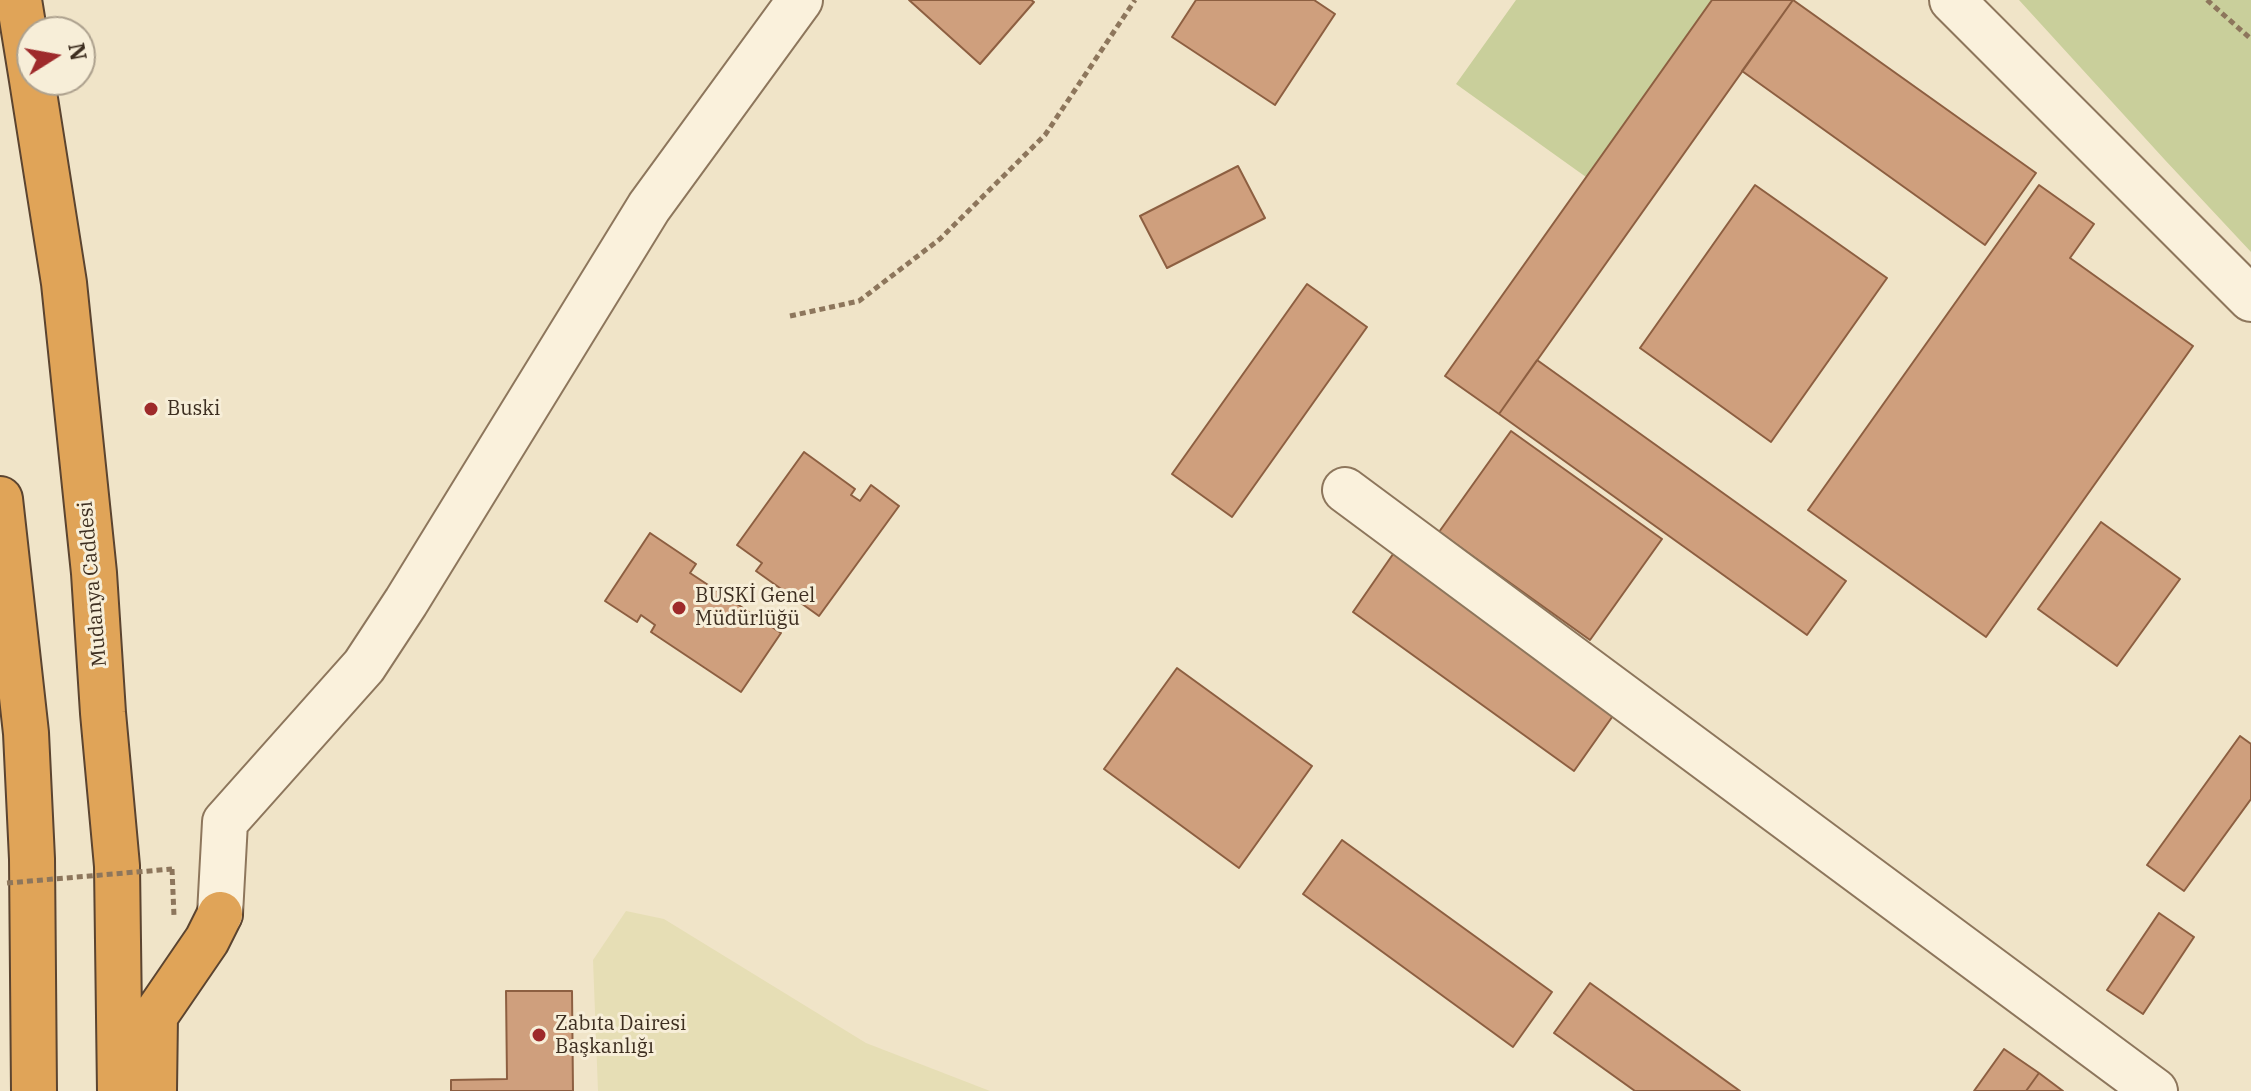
<!DOCTYPE html>
<html>
<head>
<meta charset="utf-8">
<style>
  body { margin:0 }
  #map { position:relative; width:2251px; height:1091px; overflow:hidden; background:#f0e4c8; font-family:"IBM Plex Serif",serif }
  canvas { display:block }
  .north { position:absolute; left:16px; top:16px; width:80px; height:80px; box-sizing:border-box; background:#f7eed8; border:2px solid #ada18e; border-radius:50%; rotate:79deg; font-size:22px; font-weight:700; line-height:32px; text-align:center; color:#3d2e20 }
  .north::after { content:''; display:block; margin:auto; width:28px; height:36px; background:#9e2a2b; clip-path:polygon(50% 0,100% 100%,50% 72%,0 100%) }
</style>
</head>
<body>
<div id="map">
<canvas width="2251" height="1091"></canvas>
<div class="north">N</div>
</div>
<script>
const ctx = document.querySelector('canvas').getContext('2d');
ctx.lineJoin = 'round';
function paint(path, color) { ctx.fillStyle = color; ctx.fill(path, 'evenodd'); }
const toPath = rows => new Path2D(rows.map(r => 'M' + r).join(''));
function stroke(path, color, width, dash) { ctx.strokeStyle = color; ctx.lineWidth = width; ctx.lineCap = dash ? 'butt' : 'round'; ctx.setLineDash(dash || []); ctx.stroke(path); }
function label(font, color, halo, rows, align = 'center') {
  ctx.font = font + ' "IBM Plex Serif",serif'; ctx.lineWidth = 6; ctx.setLineDash([]); ctx.textBaseline = 'middle'; ctx.strokeStyle = halo; ctx.fillStyle = color; for (const [text, x, y, turn = 0] of rows) {
    ctx.save(); ctx.translate(x, y); ctx.rotate((+turn || 0) * Math.PI / 180); ctx.textAlign = isNaN(turn) ? turn : align; if (halo) ctx.strokeText(text, 0, 0); ctx.fillText(text, 0, 0); ctx.restore();
  }
}
paint(toPath([
  [626,911,664,919,866,1043,990,1091,598,1091,593,960]
]), '#e6deb5');
paint(toPath([
  [1516,0,1712,0,1586,177,1456,84],
  [2019,0,2251,0,2251,252,2165,160]
]), '#c9cf9b');
const building = toPath([
  [909,0,1031,0,1034,2,980,64,909,0],
  [1196,0,1314,0,1335,14,1275,105,1172,37,1196,0],
  [1712,0,1793,0,1499,414,1445,376,1712,0],
  [1793,0,2036,173,1985,245,1742,71,1793,0],
  [1238,166,1265,218,1167,268,1140,216,1238,166],
  [1755,185,1887,278,1771,442,1640,348,1755,185],
  [2039,185,2094,224,2070,258,2193,346,1986,637,1808,510,2039,185],
  [1307,284,1367,327,1232,517,1172,474,1307,284],
  [1537,360,1846,581,1807,635,1499,414,1537,360],
  [1511,431,1662,539,1590,640,1439,532,1511,431],
  [804,452,855,489,851,495,860,501,871,485,899,506,819,616,756,571,762,563,737,545,804,452],
  [2101,522,2180,579,2117,666,2038,609,2101,522],
  [650,533,696,564,690,573,781,633,741,692,651,632,655,625,641,615,637,622,605,601,650,533],
  [1400,544,1622,703,1574,771,1353,612,1400,544],
  [1177,668,1312,766,1239,868,1104,769,1177,668],
  [2240,736,2251,744,2251,799,2184,891,2147,865,2240,736],
  [1342,840,1552,992,1513,1047,1303,894,1342,840],
  [2159,913,2194,937,2143,1014,2107,990,2159,913],
  [1590,983,1740,1091,1635,1091,1554,1033,1590,983],
  [506,991,572,991,573,1091,451,1091,451,1080,507,1079,506,991],
  [2004,1049,2039,1073,2026,1091,1974,1091,2004,1049],
  [2039,1073,2063,1091,2026,1091,2039,1073]
]);
paint(building, '#cf9f7d');
stroke(building, '#8d5f41', 2);
const minor = toPath([
  [1952,0,2251,299],
  [1345,490,2155,1091],
  [220,914,225,822,364,666,406,602,649,207,800,0]
]);
const highway = toPath([
  [19,0,32,80],
  [32,80,64,283,94,573,103,713,117,866,120,1091],
  [0,499,26,733,32,859,34,1091],
  [154,1091,155,1016,207,940,220,914]
]);
stroke(minor, '#8d765c', 48);
stroke(highway, '#5b4430', 48);
stroke(toPath([
  [2207,0,2251,39],
  [790,316,859,301,940,239,1045,135,1135,0],
  [172,869,174,916]
]), '#8d765c', 5, [6, 4]);
stroke(minor, '#faf1dc', 44);
stroke(highway, '#e0a458', 44);
stroke(toPath([
  [7,883,172,869]
]), '#8d765c', 5, [6, 4]);
for (const [x, y, r, color] of [
  [151,409,8,"#9e2a2b"],
  [679,608,8,"#9e2a2b"],
  [539,1035,8,"#9e2a2b"]
]) { const dot = new Path2D(); dot.arc(x, y, r, 0, 2 * Math.PI); ctx.fillStyle = color; ctx.fill(dot); stroke(dot, '#f7eed8', 3); }
label('20px', '#3d2e20', '#f7eed8', [
  ["Buski",167,409],
  ["BUSKİ Genel",695,596],
  ["Müdürlüğü",695,619],
  ["Zabıta Dairesi",555,1024],
  ["Başkanlığı",555,1047]
], 'left');
label('20px', '#3d2e20', '#f7eed8', [
  ["Mudanya Caddesi",93,584,-95]
]);
</script>
</body>
</html>
